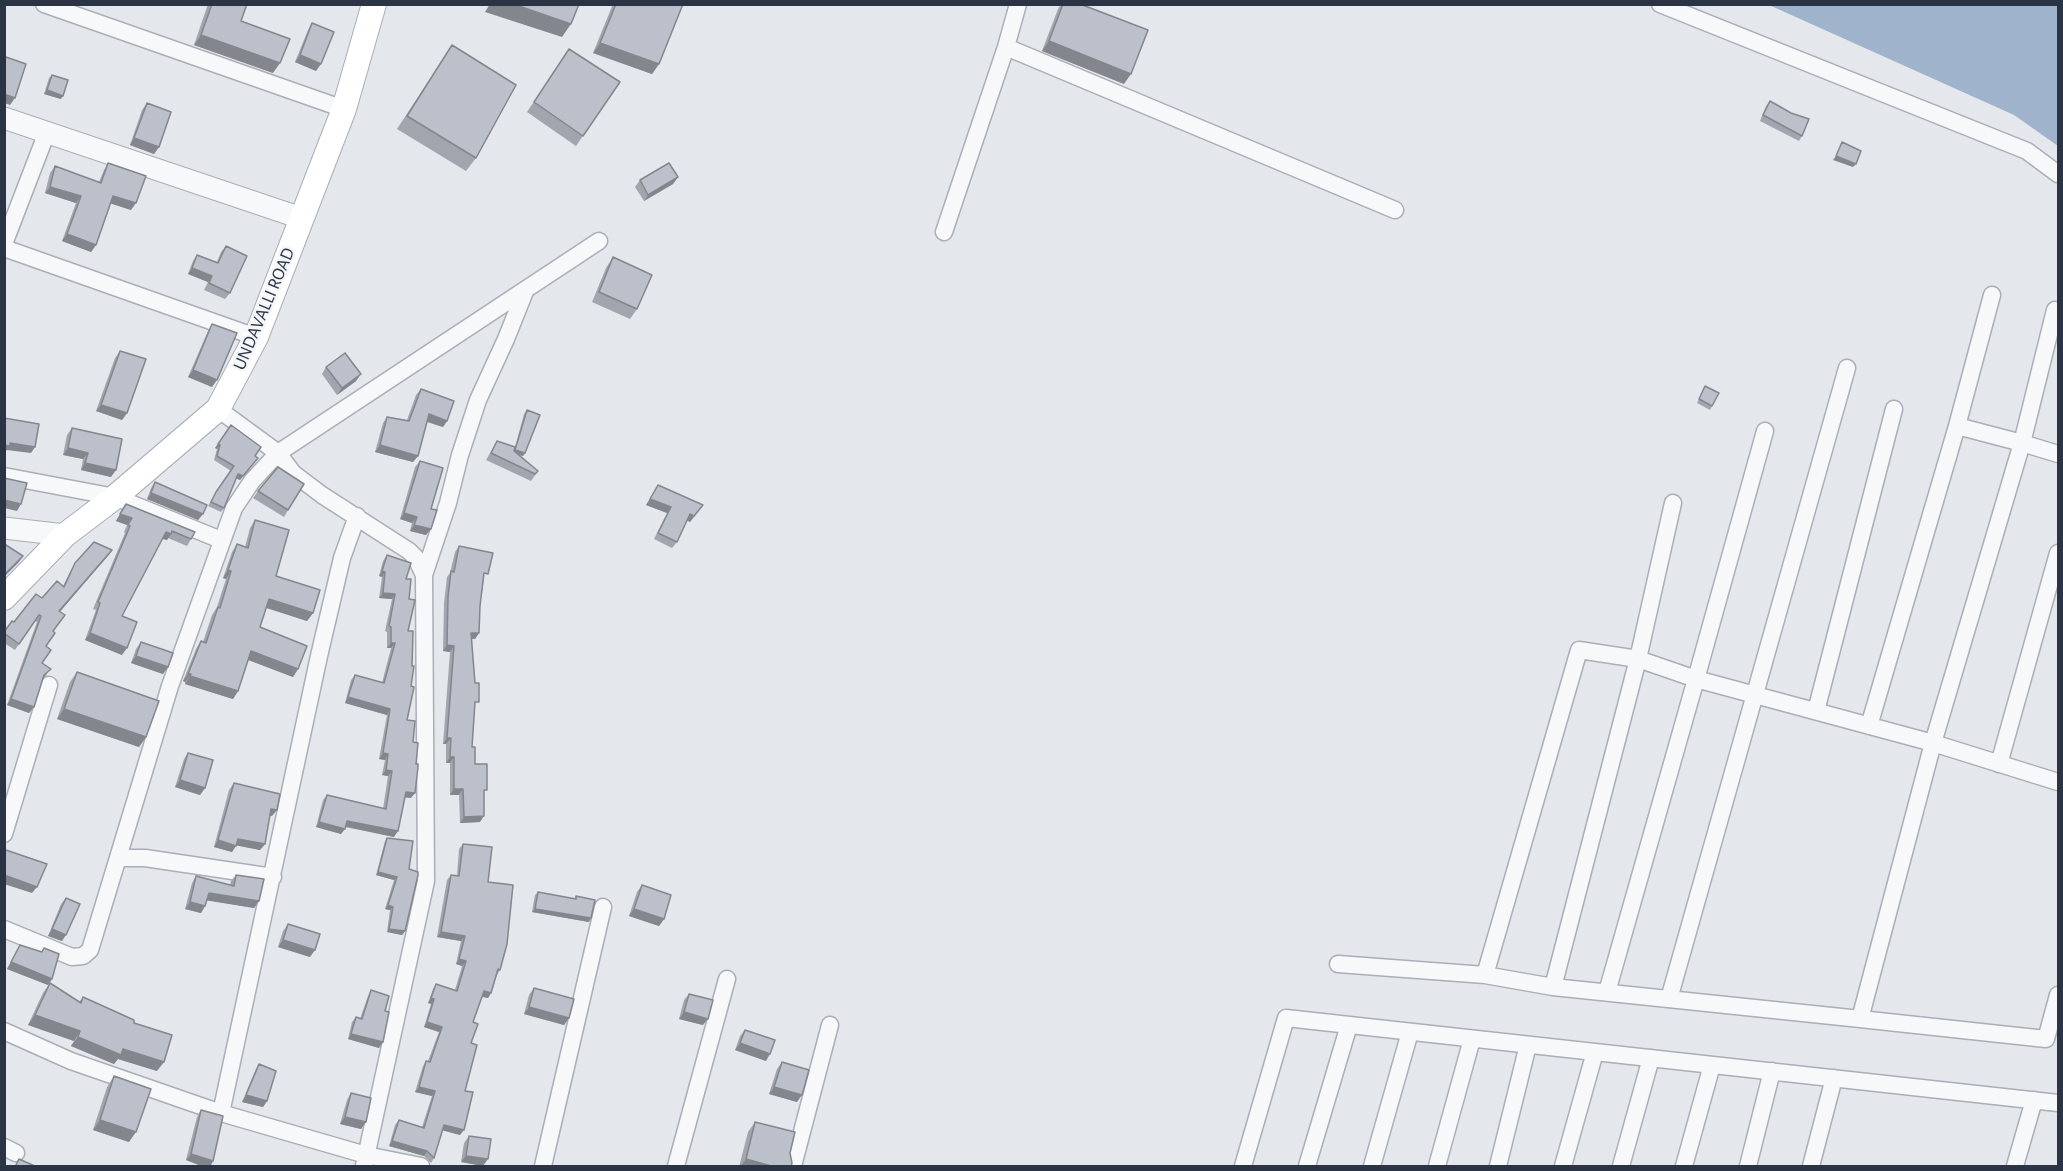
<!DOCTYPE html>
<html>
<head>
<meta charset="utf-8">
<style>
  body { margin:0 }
  #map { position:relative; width:2063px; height:1171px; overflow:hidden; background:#e4e7ec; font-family:"Alegreya Sans",sans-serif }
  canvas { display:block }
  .frame { position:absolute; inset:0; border:6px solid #2b3445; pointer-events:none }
</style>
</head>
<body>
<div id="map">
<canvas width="2063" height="1171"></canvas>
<div class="frame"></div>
</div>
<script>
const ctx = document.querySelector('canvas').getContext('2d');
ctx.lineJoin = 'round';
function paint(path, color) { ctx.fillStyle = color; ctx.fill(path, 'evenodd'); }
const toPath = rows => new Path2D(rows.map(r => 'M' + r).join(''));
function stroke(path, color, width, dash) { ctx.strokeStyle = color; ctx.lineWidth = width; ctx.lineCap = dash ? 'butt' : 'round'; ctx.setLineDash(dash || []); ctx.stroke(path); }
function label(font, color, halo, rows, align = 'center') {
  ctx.font = font + ' "Alegreya Sans",sans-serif'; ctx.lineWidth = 5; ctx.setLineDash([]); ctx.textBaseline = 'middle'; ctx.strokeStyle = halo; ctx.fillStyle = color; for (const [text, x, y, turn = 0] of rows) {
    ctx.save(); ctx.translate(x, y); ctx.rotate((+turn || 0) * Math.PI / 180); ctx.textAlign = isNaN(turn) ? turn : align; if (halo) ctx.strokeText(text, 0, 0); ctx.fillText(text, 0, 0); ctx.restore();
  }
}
paint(toPath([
  [1769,5,2058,5,2058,146,2014,115]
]), '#9fb4cc');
const minor = toPath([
  [44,4,344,109],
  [1660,4,2027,151,2058,174],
  [1006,47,1395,210],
  [944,232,1006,47,1018,4],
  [4,244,47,132],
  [4,248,256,337],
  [1992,295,1957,426,2022,443,2055,310],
  [218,409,278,453,293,473,322,495,409,551,416,558,424,575,426,881,364,1166],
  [1765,431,1696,679,1933,743,2058,782],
  [2058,454,2022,443,1933,743,1860,1019,2046,1039,2058,995],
  [4,476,115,497,221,540],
  [424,575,448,503,460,455,478,400,506,339,526,289],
  [1816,711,1894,409],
  [1869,726,1957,426],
  [1999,764,2058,553],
  [4,834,49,685],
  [118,858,145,858,273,877],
  [4,929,72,957,83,956,90,950,170,686,234,508,252,481,278,453,599,241],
  [1338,964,1485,975,1553,987,1870,1020],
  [1485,975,1579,650,1638,659,1673,503],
  [1553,987,1638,659,1696,679,1607,992],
  [1669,999,1847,368],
  [4,1031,71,1061,221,1113,366,1155,421,1166],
  [221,1113,319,656,342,558,357,516],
  [4,1147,16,1153],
  [543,1166,603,907],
  [676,1166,727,979],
  [793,1166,830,1025],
  [1243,1166,1286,1018,2058,1103],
  [1307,1166,1349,1025],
  [1372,1166,1410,1032],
  [1437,1166,1472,1039],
  [1498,1166,1528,1045],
  [1563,1166,1595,1052],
  [1621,1166,1651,1058],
  [1684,1166,1712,1065],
  [1748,1166,1772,1071],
  [1811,1166,1834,1078],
  [2015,1166,2034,1100]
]);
const tertiary = toPath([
  [4,118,301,218],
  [4,528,65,535]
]);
const secondary = toPath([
  [4,598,65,535,115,497,218,409,256,337,344,109,374,4]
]);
stroke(minor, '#a9aeb7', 19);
stroke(tertiary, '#a9aeb7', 23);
stroke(secondary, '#a9aeb7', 26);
stroke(minor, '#f7f8fa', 16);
stroke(tertiary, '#f7f8fa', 21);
stroke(secondary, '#fff', 24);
paint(toPath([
  [208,4,247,4,241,21,273,73,194,45],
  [613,4,683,4,659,64,652,74,593,53],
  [1061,4,1080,4,1124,84,1042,51,1058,9],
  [312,23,316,71,295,62,308,30],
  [452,45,476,158,466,171,397,129],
  [569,49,620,82,576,146,527,112],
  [52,75,61,99,44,94,49,78],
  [1770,101,1802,136,1799,141,1760,121,1766,106],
  [147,103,159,147,154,154,130,145,142,110],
  [108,163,131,210,111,203,96,245,91,252,62,241,76,203,45,193,50,173,55,166,99,182,104,170],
  [678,177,673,184,644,201,635,187,640,180],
  [226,246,230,293,225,299,204,290,208,282,188,274,193,261,197,255,217,262,221,252],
  [613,257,637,309,630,319,592,302,606,268],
  [212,324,212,387,188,377,208,331],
  [120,351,127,413,122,420,96,411,115,358],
  [326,367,356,381,337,395,322,374],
  [1705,386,1712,406,1710,410,1697,403],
  [421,389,447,421,443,427,427,422,418,456,413,462,375,452,383,423,387,417,407,420,416,395],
  [527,410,525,453,523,456,520,455,538,471,531,481,486,460,497,441,515,447,524,414],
  [231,425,255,456,255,462,240,480,236,478,224,508,221,512,208,506,213,497,231,471,214,460,217,449,215,448],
  [72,428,111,477,81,470,83,459,63,455,67,435],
  [420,461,431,509,426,535,410,531,412,523,400,519,415,467],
  [155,482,203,514,198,520,147,499,151,488],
  [658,485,703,505,690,522,687,520,677,542,672,548,654,539,667,513,646,505],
  [258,491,288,510,284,517,253,498],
  [126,504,191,539,187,546,168,538,167,540,162,539,122,616,122,655,85,640,96,610,93,609,125,533,124,532,127,525,116,521],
  [255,520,276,576,313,613,307,621,266,608,260,627,298,669,293,677,248,660,238,691,233,699,185,684,185,682,183,681,196,649,201,641,203,642,212,615,217,607,226,579,223,578,232,552,237,544,245,547,250,528],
  [459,546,484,579,480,606,479,633,475,639,472,639,475,708,472,747,475,764,484,793,480,822,460,823,459,795,450,795,450,763,446,763,446,744,443,744,450,652,443,651,444,603,447,577,450,573,455,552],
  [112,550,60,612,53,631,46,646,42,663,47,675,43,679,34,707,29,713,7,705,37,622,35,621,15,650,4,643,4,632,42,598,63,586,71,570,75,563],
  [387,555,406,579,409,599,407,720,413,742,411,798,405,797,394,837,345,827,341,834,316,827,323,800,327,795,383,809,388,776,382,775,385,760,379,759,387,715,345,703,351,680,355,675,382,683,391,648,387,648,387,632,385,631,392,599,379,598,382,577,379,576,383,561],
  [141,642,163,674,131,663,136,649],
  [77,672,146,737,139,747,57,719,70,682],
  [188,753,205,788,200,795,175,787,184,759],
  [234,783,272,816,269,816,265,844,260,850,236,845,232,852,214,847,229,790],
  [387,838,409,869,405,931,402,935,387,932,390,910,385,909,394,880,376,875,385,841],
  [463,844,488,882,500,970,497,975,491,993,488,998,482,997,473,1022,471,1043,465,1091,460,1135,443,1130,434,1158,431,1163,424,1156,389,1146,395,1125,399,1120,422,1127,432,1096,415,1092,423,1066,426,1061,428,1061,439,1032,424,1027,431,1004,428,1003,433,989,436,984,455,990,462,966,456,964,461,941,437,937,447,880,451,875,457,876,459,849],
  [236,875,259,901,254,908,207,900,205,906,201,913,185,909,192,883,196,876,230,885,231,881],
  [642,885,664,919,659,926,629,916,637,892],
  [538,892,574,899,576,896,589,922,532,912,535,895],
  [66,898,62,941,48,936,61,904],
  [288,924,310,957,278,947,283,931],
  [20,945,41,952,44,948,52,979,48,985,7,969,16,952],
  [50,983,79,1002,83,997,134,1023,157,1071,118,1059,114,1064,71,1046,74,1041,28,1025,43,993],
  [534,988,569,1018,564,1025,524,1014,529,995],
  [371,990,385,1011,383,1042,379,1048,348,1039,352,1022,356,1017,360,1019,368,996],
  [689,994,703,1025,679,1019,684,1000],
  [745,1030,766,1061,735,1050,740,1036],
  [782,1062,797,1102,769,1094,777,1069],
  [259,1064,267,1101,263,1107,242,1102,255,1071],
  [114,1076,129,1142,93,1130,107,1087],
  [351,1093,366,1122,361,1129,340,1124,347,1100],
  [201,1110,213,1161,210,1167,204,1167,186,1160,197,1117],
  [755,1122,790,1153,791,1167,739,1167,748,1132],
  [469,1136,483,1166,461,1162,464,1143]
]), '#a1a5ae');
paint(toPath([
  [490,4,513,4,571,24,562,37,485,12],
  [201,35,280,63,273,73,194,45],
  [1049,41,1131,74,1124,84,1042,51],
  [600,43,659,64,652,74,593,53],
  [300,55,321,64,316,71,295,62],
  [47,90,63,96,61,99,44,94],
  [4,94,15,98,10,105,4,103],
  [134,138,159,147,154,154,130,145],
  [1836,156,1856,164,1853,167,1833,160],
  [678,177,673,184,644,201,648,195],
  [50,187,81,196,76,203,45,193],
  [113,196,136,203,131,210,109,203],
  [67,234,96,245,91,252,62,241],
  [192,268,212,276,208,282,188,274],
  [193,370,217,380,212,387,188,377],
  [361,374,356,381,337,395,342,388],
  [101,405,127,413,122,420,96,411],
  [429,414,447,421,443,427,425,421],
  [10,443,35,447,31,453,7,450,4,452,4,445],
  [218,444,220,445,217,449,215,448],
  [380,445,418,456,413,462,375,452],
  [68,448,88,453,83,459,63,455],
  [515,450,525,453,523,456,513,453],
  [258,458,240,480,235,478,238,474],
  [85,463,116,470,111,477,81,470],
  [151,493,203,514,198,520,147,499],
  [650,499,671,507,667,513,646,505],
  [4,500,21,504,17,511,4,508],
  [703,505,690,522,686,520,690,514],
  [404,513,417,517,412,523,400,519],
  [120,514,132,518,127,525,116,521],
  [414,525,431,529,426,535,410,531],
  [166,532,171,534,167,540,161,538],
  [112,550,108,556,55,617,59,611],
  [23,556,19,562,4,577,4,575],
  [228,570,231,571,226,579,223,578],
  [382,571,385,572,382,577,379,576],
  [383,593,395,594,392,599,379,598],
  [269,599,313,613,307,621,264,607],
  [90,633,127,648,122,655,85,640],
  [471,633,479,633,475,639,467,639],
  [391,643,395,643,391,648,387,648],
  [447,645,454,646,450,652,443,651],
  [251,651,298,669,293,677,246,659],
  [136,656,168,667,163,674,131,663],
  [188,674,191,674,185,682,183,681],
  [190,676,238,691,233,699,185,684],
  [348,697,390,709,387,715,345,703],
  [11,699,34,707,29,713,7,705],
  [64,709,146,737,139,747,57,719],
  [447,738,451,738,446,744,443,744],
  [383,753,388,754,385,760,379,759],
  [450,757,454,757,450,763,446,763],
  [386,770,392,771,388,776,382,775],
  [180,780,205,788,200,795,175,787],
  [454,789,463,789,459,795,450,795],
  [406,792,415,793,411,798,402,797],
  [271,809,277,810,272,816,266,815],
  [484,816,480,822,460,823,464,817],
  [347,821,398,831,394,837,343,826],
  [319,822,345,829,341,834,316,827],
  [238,839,265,844,260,850,234,845],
  [218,840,236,846,232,852,214,847],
  [378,872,397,877,394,880,376,875],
  [4,875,37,887,32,893,4,884],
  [209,893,259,901,254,908,204,900],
  [190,902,205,906,201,913,185,909],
  [388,905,393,907,390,910,385,909],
  [535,909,591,918,589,922,532,912],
  [634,909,664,919,659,926,629,916],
  [52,929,66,935,62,941,48,936],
  [389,929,405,931,402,935,387,932],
  [441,932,465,936,461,941,437,937],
  [283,940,315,950,310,957,278,947],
  [459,959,466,961,462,966,456,964],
  [11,962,52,979,48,985,7,969],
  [484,991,491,993,488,998,480,996],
  [431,998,434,999,431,1004,428,1003],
  [529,1007,569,1018,564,1025,524,1014],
  [684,1012,708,1019,703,1025,679,1019],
  [35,1015,80,1031,74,1041,28,1025],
  [427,1022,442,1027,439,1032,424,1027],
  [351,1034,383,1042,379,1048,348,1039],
  [78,1037,123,1049,164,1062,157,1071,118,1059,114,1064,71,1046],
  [740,1043,770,1054,766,1061,735,1050],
  [419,1087,435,1091,432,1096,415,1092],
  [774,1087,802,1095,797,1102,769,1094],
  [246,1095,267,1101,263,1107,242,1102],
  [345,1117,366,1122,361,1129,340,1124],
  [100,1120,136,1132,129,1142,93,1130],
  [444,1125,464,1130,460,1135,441,1130],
  [392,1141,427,1151,424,1156,389,1146],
  [191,1154,213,1161,210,1167,204,1167,186,1160],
  [466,1156,488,1159,483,1166,461,1162],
  [746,1159,775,1167,740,1167]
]), '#83868d');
const building = toPath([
  [212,4,247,4,241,21,290,39,280,63,201,35,212,4],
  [513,4,579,4,571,24,513,4],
  [616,4,683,4,659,64,600,43,616,4],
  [1063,4,1080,4,1148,30,1131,74,1049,41,1063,4],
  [312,23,334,32,321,64,300,55,312,23],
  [452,45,516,85,476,158,407,116,452,45],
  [569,49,620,82,583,136,534,102,569,49],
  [6,57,26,64,15,98,4,94,4,62,6,57],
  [52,75,68,80,63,96,47,90,52,75],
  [1770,101,1791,113,1809,119,1802,136,1763,115,1770,101],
  [147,103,171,112,159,147,134,138,147,103],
  [1842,142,1861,151,1856,164,1836,156,1842,142],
  [108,163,146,176,136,203,113,196,96,245,67,234,81,196,50,187,55,166,101,183,108,163],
  [669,163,678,177,648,195,640,180,669,163],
  [226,246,247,256,230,293,209,283,212,276,192,268,197,255,218,263,226,246],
  [613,257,652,275,637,309,599,292,613,257],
  [212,324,237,333,217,380,193,370,212,324],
  [120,351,146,359,127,413,101,405,120,351],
  [345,353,361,374,342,388,326,367,345,353],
  [1705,386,1719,393,1712,406,1699,399,1705,386],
  [421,389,454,401,447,421,429,414,418,456,380,445,387,417,409,421,421,389],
  [527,410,540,415,525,453,515,450,527,410],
  [4,418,39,424,35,447,10,443,10,446,4,445,4,418],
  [231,425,261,447,255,456,258,458,243,476,238,474,224,508,211,502,216,492,234,466,217,456,220,445,218,444,231,425],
  [72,428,122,439,116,470,85,463,88,453,68,448,72,428],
  [497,441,515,447,514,451,538,471,535,474,491,453,497,441],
  [420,461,443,468,431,509,437,510,431,529,414,525,417,517,404,513,420,461],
  [278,467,304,484,288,510,258,491,278,467],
  [4,478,27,483,21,504,4,500,4,478],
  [155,482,207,505,203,514,151,493,155,482],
  [658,485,703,505,694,516,690,514,677,542,658,533,671,507,650,499,658,485],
  [126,504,195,532,191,539,172,531,171,534,166,532,122,616,137,622,127,648,90,633,100,603,98,602,130,526,128,525,132,518,120,514,126,504],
  [255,520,289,530,276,576,320,590,313,613,269,599,260,627,307,646,298,669,251,651,238,691,190,676,191,674,188,674,201,641,206,643,218,607,220,608,231,571,228,570,237,544,248,548,255,520],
  [94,542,112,550,59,611,65,615,53,631,55,633,46,646,51,650,42,663,51,669,44,675,34,707,11,699,41,616,39,615,19,644,4,633,4,632,12,621,14,622,36,594,42,598,57,581,64,587,75,563,94,542],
  [6,545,23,556,4,575,4,547,6,545],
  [459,546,493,553,488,574,484,573,480,606,479,633,471,633,475,683,479,683,479,702,475,702,472,747,475,747,475,764,487,764,487,790,484,790,484,816,464,817,463,789,454,789,454,757,450,757,451,738,447,738,454,646,447,645,448,597,451,571,454,572,459,546],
  [387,555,411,563,406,579,411,579,409,599,415,600,408,631,413,631,412,666,414,666,411,686,414,687,407,720,415,721,413,742,418,743,416,764,418,764,418,767,415,793,406,792,398,831,347,821,345,829,319,822,327,795,386,809,392,771,386,770,388,754,383,753,390,709,348,697,355,675,384,683,395,643,391,643,391,627,389,626,395,594,383,593,385,572,382,571,387,555],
  [141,642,173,653,168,667,136,656,141,642],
  [77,672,159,701,146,737,64,709,77,672],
  [188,753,213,760,205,788,180,780,188,753],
  [234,783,280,794,277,810,271,809,265,844,238,839,236,846,218,840,234,783],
  [387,838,413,841,409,869,418,872,418,875,405,931,389,929,393,907,388,905,397,877,378,872,387,838],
  [463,844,492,847,488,882,513,885,507,944,500,970,498,969,491,993,484,991,473,1022,478,1024,471,1043,477,1045,465,1091,473,1092,464,1130,444,1125,434,1158,427,1151,392,1141,399,1120,424,1128,435,1091,419,1087,426,1061,430,1062,442,1027,427,1022,434,999,431,998,436,984,457,991,466,961,459,959,465,936,441,932,451,875,459,876,463,844],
  [6,850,47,864,37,887,4,875,4,854,6,850],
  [236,875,264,879,259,901,209,893,205,906,190,902,196,876,234,886,236,875],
  [642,885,671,895,664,919,634,909,642,885],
  [538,892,576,899,576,896,595,900,591,918,535,909,538,892],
  [66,898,80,904,66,935,52,929,66,898],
  [288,924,320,934,315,950,283,940,288,924],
  [20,945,42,952,44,948,59,954,52,979,11,962,20,945],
  [50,983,81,1003,83,997,134,1020,134,1023,172,1035,164,1062,123,1049,121,1055,78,1037,80,1031,35,1015,50,983],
  [534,988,574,999,569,1018,529,1007,534,988],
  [371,990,389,996,385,1011,389,1012,383,1042,351,1034,356,1017,362,1019,371,990],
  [689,994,713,1000,708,1019,684,1012,689,994],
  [745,1030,775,1040,770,1054,740,1043,745,1030],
  [782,1062,809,1070,802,1095,774,1087,782,1062],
  [259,1064,276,1071,267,1101,246,1095,259,1064],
  [114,1076,151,1089,136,1132,100,1120,114,1076],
  [351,1093,371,1098,366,1122,345,1117,351,1093],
  [201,1110,223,1116,213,1161,191,1154,201,1110],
  [755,1122,795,1132,790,1153,792,1163,791,1167,775,1167,746,1159,755,1122],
  [469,1136,491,1139,488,1159,466,1156,469,1136],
  [19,1159,37,1167,15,1167,19,1159]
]);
paint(building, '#bbc0ca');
stroke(building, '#83868d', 1.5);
label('18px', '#2b3445', '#f4f6f9', [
  ["UNDAVALLI ROAD",264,309,-67]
]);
</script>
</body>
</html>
